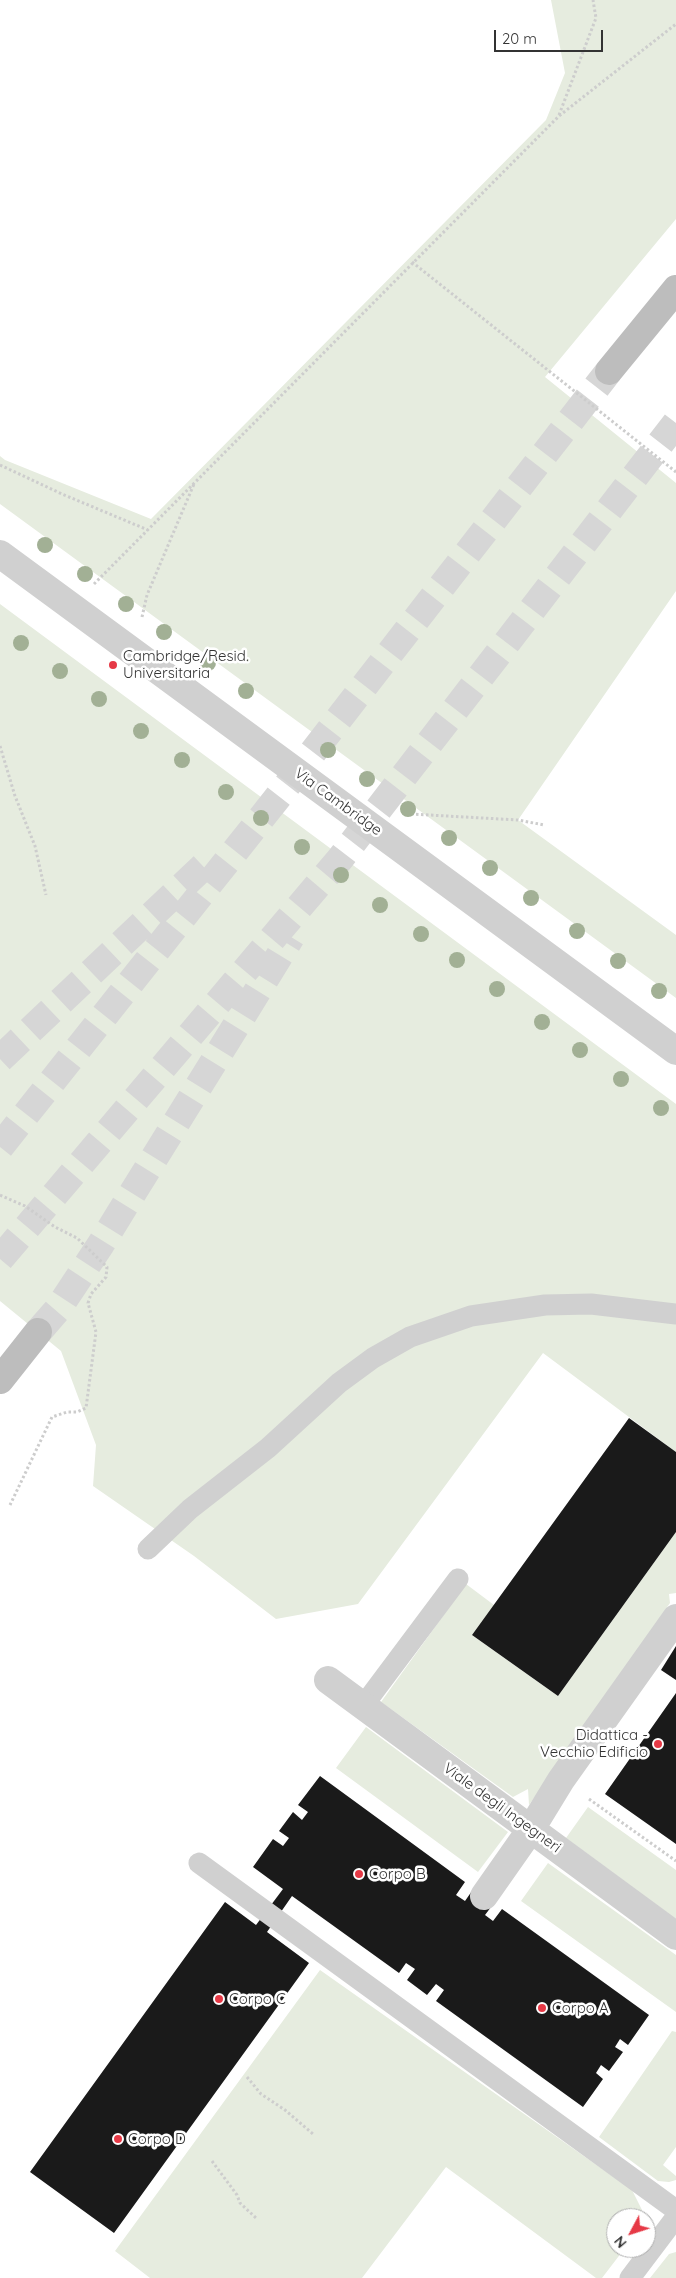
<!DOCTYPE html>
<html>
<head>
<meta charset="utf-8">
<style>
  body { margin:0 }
  #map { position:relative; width:676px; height:2278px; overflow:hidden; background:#fff; font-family:Quicksand,sans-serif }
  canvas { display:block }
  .north { position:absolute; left:606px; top:2208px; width:50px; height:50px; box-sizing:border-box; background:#fff; border:1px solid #adadad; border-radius:50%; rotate:230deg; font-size:14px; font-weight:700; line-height:20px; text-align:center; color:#333 }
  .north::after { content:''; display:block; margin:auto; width:18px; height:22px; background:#e63946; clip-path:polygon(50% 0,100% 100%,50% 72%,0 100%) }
  .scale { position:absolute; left:494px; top:30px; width:109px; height:22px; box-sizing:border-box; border:2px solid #333; border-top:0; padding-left:6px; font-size:15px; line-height:18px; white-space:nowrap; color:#333; -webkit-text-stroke:4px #fff; paint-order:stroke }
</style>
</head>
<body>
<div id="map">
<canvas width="676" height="2278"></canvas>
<div class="north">N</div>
<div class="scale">20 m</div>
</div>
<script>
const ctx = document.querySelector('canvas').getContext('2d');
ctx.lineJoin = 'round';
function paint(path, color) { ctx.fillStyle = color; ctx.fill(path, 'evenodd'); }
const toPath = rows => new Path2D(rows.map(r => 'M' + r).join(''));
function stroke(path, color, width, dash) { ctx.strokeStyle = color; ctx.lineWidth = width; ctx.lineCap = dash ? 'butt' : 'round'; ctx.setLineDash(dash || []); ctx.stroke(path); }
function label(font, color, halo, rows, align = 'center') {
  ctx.font = font + ' Quicksand,sans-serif'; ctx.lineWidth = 5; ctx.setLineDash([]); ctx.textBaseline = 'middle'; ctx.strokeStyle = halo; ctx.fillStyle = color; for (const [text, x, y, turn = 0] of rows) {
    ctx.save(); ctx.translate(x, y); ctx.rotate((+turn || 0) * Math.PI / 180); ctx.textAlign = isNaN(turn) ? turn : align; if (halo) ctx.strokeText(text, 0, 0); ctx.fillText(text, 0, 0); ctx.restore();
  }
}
paint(toPath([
  [551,0,676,0,676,219,545,377,676,483,676,591,518,820,676,935,676,998,0,504,0,456,5,460,151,519,546,120,565,73],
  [0,604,676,1104,676,1452,543,1353,358,1604,276,1619,194,1556,93,1486,96,1445,61,1351,0,1301],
  [676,1532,676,1593,669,1594,670,1603,529,1805,528,1789,513,1797,381,1702,466,1584,494,1605,472,1635,558,1696],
  [366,1727,508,1832,478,1872,336,1768],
  [588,1807,676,1870,676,1919,566,1838],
  [548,1863,676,1955,676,2012,521,1901],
  [320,1970,632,2190,642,2210,640,2218,616,2218,616,2248,625,2248,602,2278,596,2278,446,2167,362,2278,150,2278,115,2251],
  [672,2031,676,2032,676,2147,663,2165,676,2176,676,2180,669,2182,658,2181,599,2137],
  [676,2252,676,2278,650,2278,669,2254]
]), '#e6ecdf');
paint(toPath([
  [629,1418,676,1452,676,1532,558,1696,472,1635],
  [676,1646,676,1680,661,1670],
  [676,1693,676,1844,605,1794],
  [320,1776,465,1882,456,1895,465,1901,474,1888,494,1903,485,1915,493,1921,502,1909,649,2015,628,2045,620,2039,615,2047,623,2052,609,2071,601,2065,596,2073,603,2079,583,2107,436,2001,444,1990,436,1984,427,1995,407,1980,415,1969,406,1963,399,1973,292,1896,267,1932,309,1963,114,2233,30,2172,225,1902,256,1925,283,1889,253,1867,273,1839,283,1846,289,1838,279,1831,293,1812,302,1820,308,1812,298,1805]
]), '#1a1a1a');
stroke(toPath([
  [0,1059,207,863],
  [0,1147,278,797,609,371],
  [0,1259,340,859,676,423],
  [38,1332,58,1309,101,1244,291,937]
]), '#d6d6d6', 28, [28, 14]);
stroke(toPath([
  [559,115,596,18,593,0],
  [412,262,676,472],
  [0,465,62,494,148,530],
  [94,584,559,116,676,24],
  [142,617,147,595,194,484],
  [0,746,15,796,35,846,46,895],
  [411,814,518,820,544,825],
  [0,1195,25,1206,55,1227,77,1238,107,1267,106,1277,91,1294,88,1303,96,1332,86,1408,77,1412,67,1412,52,1417,10,1505],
  [589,1799,676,1861],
  [247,2077,261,2094,285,2110,313,2134],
  [212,2161,237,2195,240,2203,256,2218]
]), '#cdcdcd', 3, [2.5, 2.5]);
stroke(toPath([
  [148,1549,190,1509,268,1448,339,1383,373,1358,410,1337,471,1316,545,1305,591,1304,676,1314],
  [363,1706,458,1579],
  [199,1863,676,2210],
  [630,2278,676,2217]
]), '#d0d0d0', 21);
stroke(toPath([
  [0,554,676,1051],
  [328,1680,676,1936],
  [484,1896,531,1829,561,1780,676,1618]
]), '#d0d0d0', 28);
stroke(toPath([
  [609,371,676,289],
  [0,1380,38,1332]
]), '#bdbdbd', 28);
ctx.fillStyle = '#a2b095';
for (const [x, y] of [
  [45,545],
  [85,574],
  [126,604],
  [164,632],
  [21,643],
  [208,663],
  [60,671],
  [246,691],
  [99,699],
  [141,731],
  [328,750],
  [182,760],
  [367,779],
  [226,792],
  [408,809],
  [261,818],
  [449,838],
  [302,847],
  [490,868],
  [341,875],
  [531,898],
  [380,905],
  [577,931],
  [421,934],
  [457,960],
  [618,961],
  [497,989],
  [659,991],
  [542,1022],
  [580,1050],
  [621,1079],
  [661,1108]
]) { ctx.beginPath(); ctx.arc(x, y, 8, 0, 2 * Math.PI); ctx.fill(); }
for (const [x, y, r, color] of [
  [113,665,5,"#e63946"],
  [658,1744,5,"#e63946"],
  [359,1874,5,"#e63946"],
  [219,1999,5,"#e63946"],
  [542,2008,5,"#e63946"],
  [118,2139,5,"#e63946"]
]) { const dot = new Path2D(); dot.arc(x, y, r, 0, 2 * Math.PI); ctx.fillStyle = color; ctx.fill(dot); stroke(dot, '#fff', 2); }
label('15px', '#333', '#fff', [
  ["Cambridge/Resid.",123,656],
  ["Universitaria",123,673],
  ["Didattica -",648,1735,"right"],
  ["Vecchio Edificio",648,1752,"right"],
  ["Corpo B",369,1874],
  ["Corpo C",229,1999],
  ["Corpo A",552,2008],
  ["Corpo D",128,2139]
], 'left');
label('15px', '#333', '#fff', [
  ["Via Cambridge",338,802,36],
  ["Viale degli Ingegneri",502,1808,36]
]);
</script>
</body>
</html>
